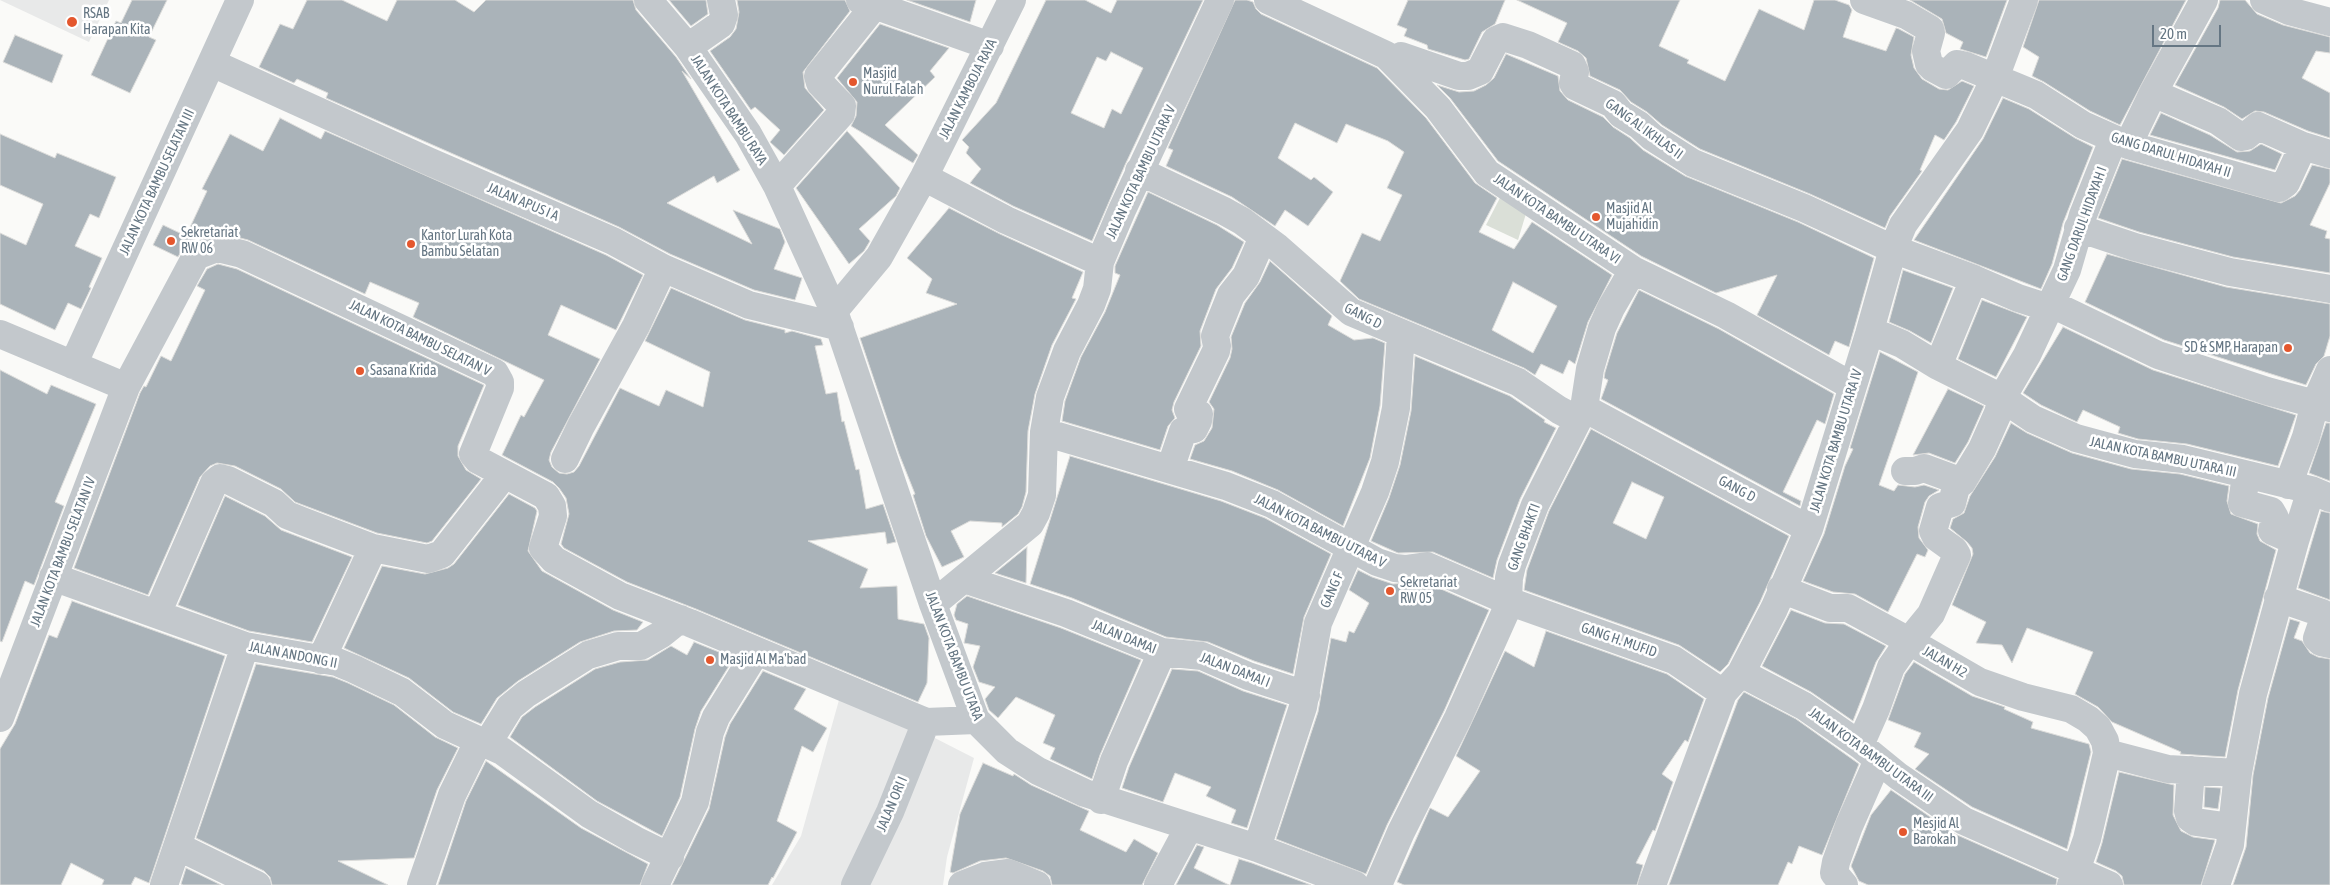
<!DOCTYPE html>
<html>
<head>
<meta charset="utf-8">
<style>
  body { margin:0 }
  #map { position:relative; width:2330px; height:885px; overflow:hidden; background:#fafaf8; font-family:"Asap Condensed",sans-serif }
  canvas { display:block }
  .scale { position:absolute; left:2152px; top:25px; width:69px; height:22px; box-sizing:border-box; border:2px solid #657683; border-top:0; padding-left:6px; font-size:15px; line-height:18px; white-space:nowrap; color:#657683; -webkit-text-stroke:4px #fff; paint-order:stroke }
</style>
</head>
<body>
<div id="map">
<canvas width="2330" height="885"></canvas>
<div class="scale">20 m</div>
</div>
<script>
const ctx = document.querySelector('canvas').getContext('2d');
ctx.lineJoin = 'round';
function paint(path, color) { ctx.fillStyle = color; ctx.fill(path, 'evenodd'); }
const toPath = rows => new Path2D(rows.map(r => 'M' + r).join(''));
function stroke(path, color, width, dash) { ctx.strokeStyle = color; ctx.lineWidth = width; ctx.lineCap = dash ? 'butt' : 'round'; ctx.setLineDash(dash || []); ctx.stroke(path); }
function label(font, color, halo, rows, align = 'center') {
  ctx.font = font + ' "Asap Condensed",sans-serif'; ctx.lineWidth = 5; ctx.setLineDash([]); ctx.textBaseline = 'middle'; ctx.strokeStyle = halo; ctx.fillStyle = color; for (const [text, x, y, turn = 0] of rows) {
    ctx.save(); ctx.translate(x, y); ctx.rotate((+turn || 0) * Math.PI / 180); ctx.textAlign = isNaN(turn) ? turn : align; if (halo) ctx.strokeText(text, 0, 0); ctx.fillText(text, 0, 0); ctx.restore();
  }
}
paint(toPath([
  [0,0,109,0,89,42],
  [839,700,927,734,974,758,947,857,943,885,772,885,801,836]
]), '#e8e9e9');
paint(toPath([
  [1503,192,1528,207,1518,240,1486,225]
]), '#dadfd7');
const building = toPath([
  [132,0,167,0,149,37,156,40,130,93,91,75,116,21,121,23,132,0],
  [307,0,342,0,387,21,397,0,455,0,474,12,486,0,633,0,636,10,676,57,691,79,682,71,740,170,717,183,714,176,667,203,752,244,733,210,780,229,785,242,774,269,802,278,795,300,754,290,670,254,619,227,326,98,328,93,297,79,294,83,259,67,280,24,293,29,307,0],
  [669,0,706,0,708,14,691,26,669,0],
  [737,0,845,0,850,11,803,72,805,88,824,110,784,155,770,142,780,130,755,107,751,110,710,51,730,37,736,29,739,12,737,0],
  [907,0,976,0,970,22,907,0],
  [1046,0,1085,0,1111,13,1117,0,1203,0,1125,165,1092,241,1013,206,970,183,981,169,966,153,969,147,962,140,996,103,1046,0],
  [1111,52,1143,68,1121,114,1112,109,1104,128,1071,113,1097,57,1106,61,1111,52],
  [1235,0,1247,0,1253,2,1256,9,1261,14,1377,68,1426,118,1475,183,1497,198,1479,232,1514,249,1532,222,1612,275,1588,322,1575,364,1569,360,1563,374,1541,364,1535,375,1524,368,1359,299,1340,281,1362,233,1380,241,1402,195,1387,188,1404,152,1388,141,1346,124,1337,143,1295,123,1278,158,1311,180,1314,177,1333,192,1308,226,1285,210,1275,226,1232,197,1166,166,1173,150,1168,148,1235,0],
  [1513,282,1557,306,1533,353,1492,330,1513,282],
  [1408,0,1505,0,1495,24,1482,32,1469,59,1465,60,1428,49,1427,45,1404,36,1407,29,1397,25,1408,0],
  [1517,0,1680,0,1659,46,1689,60,1687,63,1725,81,1759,9,1804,30,1814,0,1835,0,1849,5,1852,10,1843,37,1886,51,1896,28,1899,29,1914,37,1911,55,1914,68,1922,79,1939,89,1948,90,1962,81,1974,86,1956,122,1944,140,1935,135,1920,170,1922,171,1890,216,1885,228,1810,194,1700,149,1662,125,1647,112,1631,102,1620,90,1590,76,1586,58,1578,51,1558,42,1567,23,1517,0],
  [1910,0,2007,0,1986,57,1960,49,1963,42,1946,33,1942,19,1910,0],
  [2039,0,2186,0,2120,125,2090,111,2044,82,2032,76,2039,57,2023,47,2039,0],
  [2220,0,2245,0,2257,14,2283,25,2330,37,2330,53,2316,51,2302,78,2330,93,2330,138,2308,131,2264,112,2255,111,2242,119,2224,107,2175,85,2218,8,2220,0],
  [880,24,949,48,930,71,935,77,885,125,918,155,913,163,851,126,856,116,857,102,837,78,880,24],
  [15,35,63,55,52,83,3,62,15,35],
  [1506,54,1558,76,1560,91,1568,100,1603,117,1613,127,1630,138,1643,150,1685,176,1798,222,1874,258,1849,347,1835,341,1829,355,1757,315,1777,275,1716,293,1641,256,1498,161,1450,98,1437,85,1459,92,1474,91,1486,85,1494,78,1506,54],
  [2003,98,2029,109,2075,138,2093,147,2063,223,2052,264,2041,289,1914,240,1983,139,2003,98],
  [2161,113,2210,135,2237,152,2250,151,2261,144,2282,154,2275,170,2150,135,2161,113],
  [280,118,321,139,325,131,606,255,643,275,616,330,561,305,548,335,600,359,551,452,549,460,552,467,559,473,567,474,574,472,579,466,620,388,659,406,666,390,703,407,710,372,645,341,671,288,745,320,785,330,785,333,792,331,821,339,823,345,815,346,826,394,837,392,842,422,844,421,856,470,859,469,866,509,883,504,896,542,887,544,885,532,808,541,868,569,860,588,897,586,898,619,924,624,929,638,927,683,918,702,696,609,627,582,564,548,561,544,569,514,566,498,559,488,553,482,502,455,521,415,524,417,544,380,413,317,419,303,370,282,365,294,248,240,221,233,211,233,190,241,183,248,178,257,153,245,163,225,186,236,207,191,202,189,230,134,263,151,280,118],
  [847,131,900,188,896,196,859,229,870,241,864,251,849,264,796,188,847,131],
  [0,134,55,158,57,153,116,177,99,218,90,214,75,246,102,258,89,287,91,288,81,309,68,303,55,330,0,304,0,233,26,245,43,204,0,185,0,134],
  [2122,159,2281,203,2295,196,2300,190,2312,165,2330,169,2330,183,2310,225,2327,231,2325,238,2330,239,2330,273,2233,257,2139,232,2098,218,2122,159],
  [1148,192,1217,225,1244,242,1232,268,1216,289,1200,331,1201,346,1174,402,1172,410,1175,418,1168,426,1160,450,1062,421,1065,401,1081,357,1105,312,1120,275,1115,273,1115,266,1148,192],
  [949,208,1000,234,1083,272,1072,298,1076,299,1052,345,1035,394,1028,431,1026,492,1022,507,1018,514,1002,527,1002,523,970,521,951,531,964,557,942,567,926,536,913,495,915,494,899,454,860,338,957,304,926,293,932,279,907,258,949,208],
  [2107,254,2226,287,2330,304,2330,336,2324,356,2316,364,2306,385,2164,340,2085,302,2107,254],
  [1270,261,1332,316,1328,325,1354,340,1373,338,1385,343,1380,406,1370,458,1343,526,1278,490,1232,471,1190,459,1195,445,1204,441,1212,428,1214,409,1209,402,1230,358,1232,349,1231,337,1245,303,1260,282,1270,261],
  [218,264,237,269,484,385,458,446,458,456,466,470,481,479,432,541,427,543,377,533,295,502,281,489,235,466,217,463,210,466,200,477,148,595,74,568,140,393,144,386,146,387,161,356,171,361,205,290,197,286,207,269,218,264],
  [1903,270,1953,288,1931,343,1910,331,1889,322,1903,270],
  [1639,290,1719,329,1834,394,1825,424,1817,420,1783,492,1801,501,1800,506,1601,399,1608,380,1604,378,1605,372,1617,333,1639,290],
  [1982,300,2027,317,1996,377,1958,359,1982,300],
  [2063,327,2153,370,2296,415,2278,466,2187,444,2138,439,2118,433,2120,427,2083,410,2077,422,2041,405,2023,393,2063,327],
  [1880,352,1918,372,1879,485,1894,491,1898,485,1915,487,1924,485,1939,490,1929,496,1925,502,1918,527,1919,538,1928,550,1925,557,1917,554,1888,612,1855,594,1833,592,1803,581,1824,534,1845,466,1853,449,1850,448,1880,352],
  [1415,356,1510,396,1545,420,1544,422,1556,428,1520,499,1497,560,1493,578,1433,552,1398,553,1371,541,1389,498,1400,465,1411,411,1415,356],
  [0,370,47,394,51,385,96,404,55,502,64,506,34,585,25,581,2,642,0,641,0,370],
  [1948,389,1984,406,1968,442,1955,463,1929,453,1913,455,1948,389],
  [2011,423,2027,433,2072,453,2131,469,2180,474,2229,486,2227,501,2231,514,2258,524,2257,534,2260,541,2276,550,2238,690,2225,757,2180,754,2181,752,2112,722,2098,707,2075,694,2093,652,2027,628,2012,663,2002,645,1976,643,1986,622,1952,605,1973,554,1972,548,1967,542,1950,528,1953,519,1964,513,1970,496,1995,457,2011,423],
  [2326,423,2330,423,2330,481,2309,473,2326,423],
  [1591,429,1789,536,1760,602,1728,664,1720,672,1679,645,1524,590,1527,570,1549,511,1591,429],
  [1632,482,1664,497,1646,539,1613,523,1632,482],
  [1070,456,1221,501,1265,518,1331,554,1304,617,1293,674,1254,661,1208,642,1166,637,1072,598,1030,584,1070,456],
  [509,494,535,508,537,511,528,551,542,571,613,610,643,622,637,630,614,631,580,642,518,681,497,698,481,724,453,712,409,678,344,648,382,566,425,574,448,568,454,564,509,494],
  [225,496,265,516,281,530,352,557,312,642,249,631,178,605,225,496],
  [2321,511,2330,513,2330,600,2298,588,2321,511],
  [1027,547,1026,583,995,573,1027,547],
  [1358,570,1372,577,1393,584,1425,582,1489,610,1444,711,1387,825,1366,874,1276,839,1318,712,1331,638,1346,642,1349,631,1354,633,1369,603,1349,590,1358,570],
  [967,596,1061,628,1141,660,1100,755,1092,779,1050,759,1055,748,1043,743,1055,715,1016,697,998,718,989,710,985,699,995,687,979,682,973,667,980,646,964,643,968,624,956,620,954,615,957,604,967,596],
  [72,601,225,656,149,883,135,877,131,885,102,885,104,880,71,863,61,885,0,885,0,749,15,724,49,635,57,638,72,601],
  [1791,610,1825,623,1844,624,1886,646,1876,662,1853,721,1811,692,1762,666,1791,610],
  [2290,619,2300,622,2294,638,2302,641,2310,653,2318,657,2330,659,2330,885,2233,885,2246,847,2253,775,2268,698,2290,619],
  [1546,631,1667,674,1704,699,1688,742,1685,740,1662,774,1673,782,1655,831,1653,830,1636,863,1643,865,1637,885,1404,885,1397,882,1430,808,1448,817,1480,771,1456,756,1505,651,1534,667,1546,631],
  [694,642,734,658,701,711,695,729,680,797,662,836,597,801,510,737,522,717,535,707,595,669,620,662,648,660,671,646,687,655,694,642],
  [1914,662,1972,696,2005,707,2004,709,2033,722,2031,728,2089,744,2091,752,2067,849,1972,807,1915,769,1929,754,1914,747,1921,733,1888,720,1905,674,1914,662],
  [256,664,333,677,348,683,394,705,435,737,458,748,437,790,414,858,338,861,388,885,272,885,270,877,264,871,196,838,256,664],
  [1172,669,1198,671,1243,691,1287,705,1247,828,1231,823,1236,810,1206,796,1211,787,1175,773,1163,802,1122,788,1129,767,1172,669],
  [763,671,806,689,794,709,827,728,813,752,802,746,777,821,797,832,773,878,772,877,768,885,672,885,709,809,725,737,730,724,763,671],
  [1744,692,1796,719,1859,764,1822,855,1799,846,1792,864,1788,862,1778,885,1669,885,1738,700,1744,692],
  [486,761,581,828,648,864,640,885,438,885,466,801,486,761],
  [983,763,1013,776,1014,774,1031,785,1089,811,1080,830,1126,852,1134,839,1158,853,1142,885,1052,885,1050,876,1043,871,1006,858,980,861,953,873,950,872,960,814,983,763],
  [2119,772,2174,785,2173,815,2181,831,2193,837,2215,840,2201,885,2124,885,2122,876,2116,871,2096,862,2102,843,2119,772],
  [2205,787,2221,788,2218,809,2204,807,2205,787],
  [1891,790,1955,834,2057,879,2056,885,1868,885,1859,881,1851,866,1871,815,1891,790],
  [1197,845,1204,847,1194,868,1229,885,1176,885,1197,845],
  [1239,859,1252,863,1311,885,1230,885,1239,859],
  [186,868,221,885,183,885,181,884,186,868]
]);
paint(building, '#aab3b9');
stroke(building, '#dcdcda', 1);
stroke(toPath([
  [648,0,688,47,748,134,777,186,834,311,933,604,976,720,1007,751,1038,771,1085,793,1257,848,1355,885],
  [860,0,990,46],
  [1268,0,1386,55,1438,108,1487,173,1633,270,1726,315,1852,386],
  [1864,0,1906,15,1930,29,1931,33,1926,51,1929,64,1933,68,1946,75,1957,64,1966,66,2036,95,2083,125,2128,145,2279,188,2286,183,2303,146],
  [2264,0,2289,11,2330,22],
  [688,47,721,24,724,15,721,0],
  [1401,56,1459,76,1468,76,1480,71,1496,40,1503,37,1528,45,1572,65,1575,72,1573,83,1575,86,1613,104,1621,114,1639,125,1652,137,1693,163,1804,208,1893,249,1974,279,1938,366],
  [212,63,428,161,613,241,663,268,749,305,840,327],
  [2153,93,2218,121,2241,137,2246,136,2258,126,2303,146,2330,154],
  [2128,145,2153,93,2204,0],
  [1139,171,1224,211,1242,221,1277,247,1351,312,1518,382,1559,410,1578,420],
  [924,177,1006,220,1100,262],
  [777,186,841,114,842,106,820,83,818,76,875,5],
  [2078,228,2135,247,2230,272,2330,289],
  [1974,279,2018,298,2049,308,2058,307,2158,355,2267,391,2330,408],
  [834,311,879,257,924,177,1012,0],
  [0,334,126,387],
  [1869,334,1883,336,1902,344,1938,366,2002,398,2033,419,2076,438,2135,454,2183,459,2311,490,2330,498],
  [73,365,240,0],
  [1584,408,1809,529],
  [1044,432,1226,486,1272,504,1377,562,1395,568,1405,569,1427,566,1508,601,1674,660,1723,693],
  [565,459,581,426,636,326,663,268],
  [1170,469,1183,431,1194,429,1198,421,1199,414,1189,411,1188,409,1216,351,1217,346,1215,336,1219,325,1231,295,1246,276,1263,237],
  [1905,471,1915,471,1924,468,1962,482],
  [2288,485,2306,437,2315,404,2330,370],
  [2295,541,2311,490],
  [53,577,245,646,337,662,354,669,402,692,445,725,502,751,589,814,635,840,670,857],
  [964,579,1066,613,1162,652,1202,656,1248,676,1306,695],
  [1781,589,1830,608,1848,608,1909,641,1891,667,1876,709,1860,745],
  [2278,598,2322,613,2324,618,2317,638,2321,642,2330,644],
  [933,604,1030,524,1036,513,1042,495,1044,432,1050,397,1067,351,1091,305,1097,289,1100,262,1122,210,1220,0],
  [157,614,214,483,220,478,228,480,274,503,287,515,302,521,373,548,428,559,442,554,504,475],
  [321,660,373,548],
  [1741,673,1804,706,1860,745,1898,776,1964,821,2109,885],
  [0,718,126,387,196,256,217,248,242,254,495,373,500,382,500,388,473,454,478,460,546,496,552,506,553,516,543,548,554,560,620,596,690,623,926,722,976,720],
  [487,744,510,707,526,694,588,655,618,646,641,646,660,635,680,619],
  [2107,753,2168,769,2238,773],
  [2191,770,2188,811,2190,818,2196,822,2231,827],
  [1101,800,1114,761,1162,652],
  [179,847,257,885],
  [1257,848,1303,707,1318,623,1375,492,1385,462,1396,408,1401,333],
  [164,885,245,646],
  [421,885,452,795,479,740],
  [655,885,695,802,710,732,716,717,756,652],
  [855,885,890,812,926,722],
  [962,885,985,876,1008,873,1037,885],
  [1158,885,1189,827],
  [1378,885,1401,832,1458,718,1505,613,1508,601,1509,578,1512,565,1535,505,1584,408,1590,369,1602,328,1611,308,1633,270],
  [1652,885,1723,693,1741,673,1774,609,1809,529,1869,334,1893,249,1903,225,1970,130,1995,78,2024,0],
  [1844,885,1834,873,1836,862,1849,826,1878,760],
  [2071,885,2087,839,2107,753,2105,741,2098,728,2088,719,2071,709,2023,697,1980,682,1909,641,1931,614,1957,555,1954,550,1936,537,1933,531,1940,507,1952,503,1956,487,1962,482,1982,449,1998,413,2002,398,2027,355,2049,308,2067,270,2083,215,2113,140],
  [2216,885,2230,845,2238,773,2253,694,2295,541,2272,531,2275,518,2271,511,2242,503,2246,475]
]), '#c3c8cc', 28);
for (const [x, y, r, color] of [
  [72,22,6,"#e4572e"],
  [853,82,5,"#e4572e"],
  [1596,217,5,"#e4572e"],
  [171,241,5,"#e4572e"],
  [411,244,5,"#e4572e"],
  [2288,348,5,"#e4572e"],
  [360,371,5,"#e4572e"],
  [1390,591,5,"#e4572e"],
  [710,660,5,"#e4572e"],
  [1903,832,5,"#e4572e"]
]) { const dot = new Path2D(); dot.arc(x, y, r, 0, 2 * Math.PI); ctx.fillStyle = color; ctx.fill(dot); stroke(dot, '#fff', 2); }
label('14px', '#657683', '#fff', [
  ["RSAB",83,14],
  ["Harapan Kita",83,30],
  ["Masjid",863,74],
  ["Nurul Falah",863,90],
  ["Masjid Al",1606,209],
  ["Mujahidin",1606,225],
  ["Sekretariat",181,233],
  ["RW 06",181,249],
  ["Kantor Lurah Kota",421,236],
  ["Bambu Selatan",421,252],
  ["SD & SMP Harapan",2278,348,"right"],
  ["Sasana Krida",370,371],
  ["Sekretariat",1400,583],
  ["RW 05",1400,599],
  ["Masjid Al Ma'bad",720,660],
  ["Mesjid Al",1913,824],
  ["Barokah",1913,840]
], 'left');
label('14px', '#657683', '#fff', [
  ["JALAN KAMBOJA RAYA",968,89,-63],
  ["JALAN KOTA BAMBU RAYA",729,110,57],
  ["GANG AL IKHLAS II",1644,129,36],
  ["GANG DARUL HIDAYAH II",2171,155,17],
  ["JALAN KOTA BAMBU UTARA V",1141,172,-65],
  ["JALAN KOTA BAMBU SELATAN III",157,182,-65],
  ["JALAN APUS I A",523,202,23],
  ["JALAN KOTA BAMBU UTARA VI",1557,219,34],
  ["GANG DARUL HIDAYAH I",2082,224,-70],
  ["GANG D",1363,316,27],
  ["JALAN KOTA BAMBU SELATAN V",420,338,26],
  ["JALAN KOTA BAMBU UTARA IV",1836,441,-73],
  ["JALAN KOTA BAMBU UTARA III",2163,457,12],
  ["GANG D",1737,489,28],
  ["JALAN KOTA BAMBU UTARA V",1320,531,27],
  ["GANG BHAKTI",1524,537,-70],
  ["JALAN KOTA BAMBU SELATAN IV",63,552,-69],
  ["GANG F",1332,590,-66],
  ["JALAN DAMAI",1124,637,22],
  ["GANG H. MUFID",1619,640,19],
  ["JALAN ANDONG II",293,655,11],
  ["JALAN KOTA BAMBU UTARA",954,656,69],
  ["JALAN H2",1945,662,30],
  ["JALAN DAMAI I",1235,670,21],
  ["JALAN KOTA BAMBU UTARA III",1871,755,36],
  ["JALAN ORI I",892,804,-67]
]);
</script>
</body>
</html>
